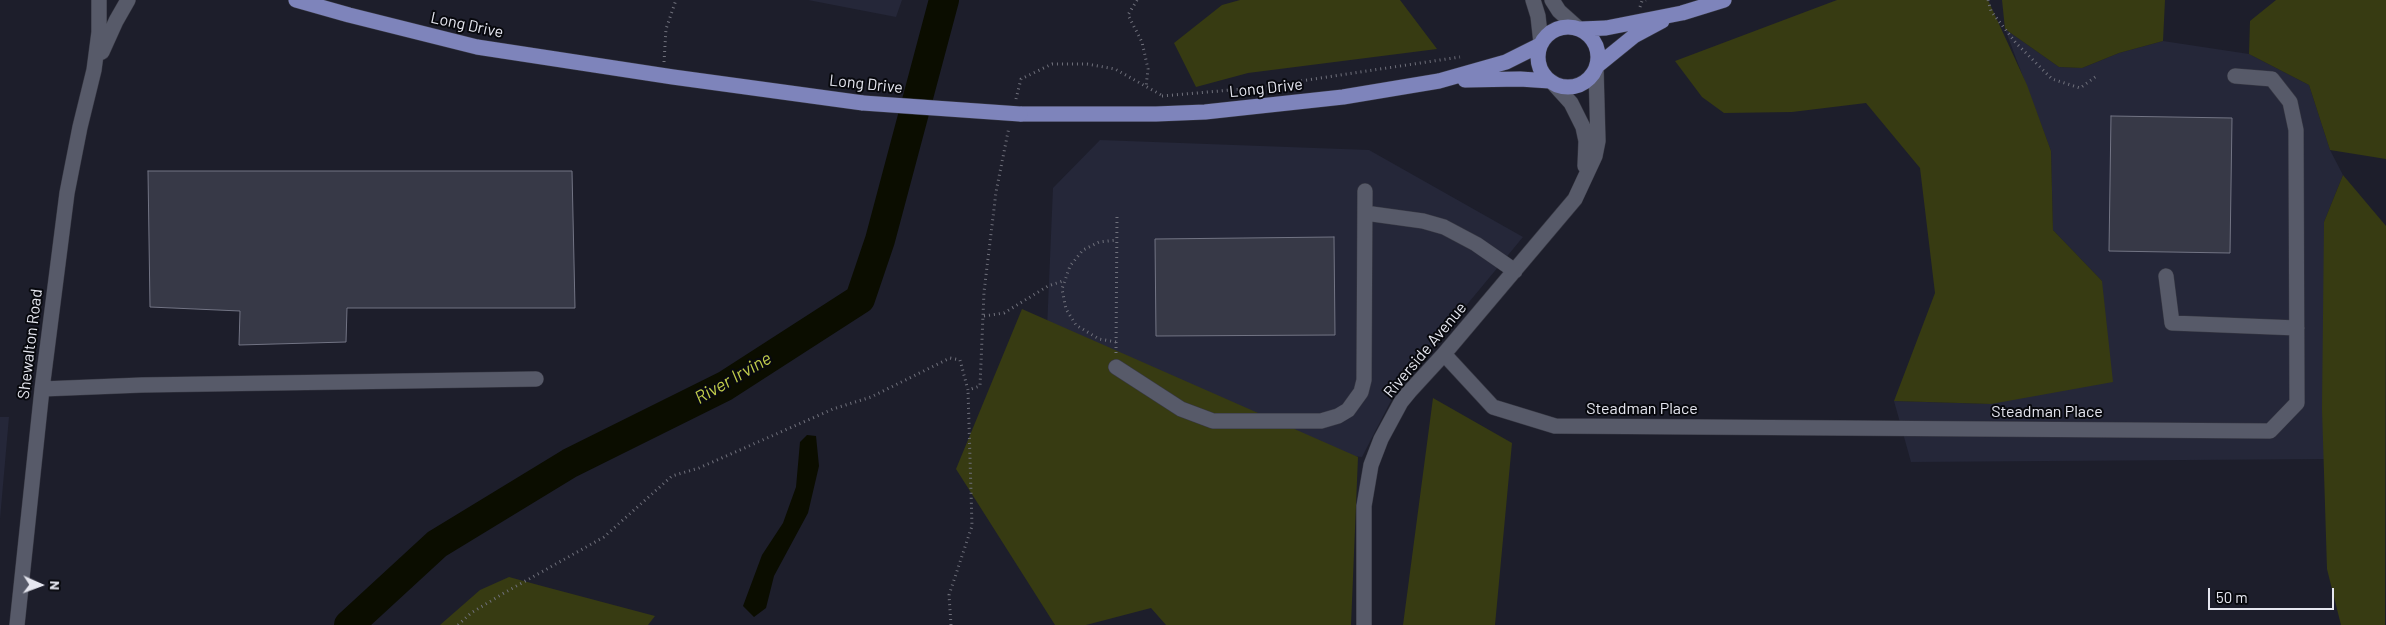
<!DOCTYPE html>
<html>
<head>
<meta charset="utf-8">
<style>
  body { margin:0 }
  #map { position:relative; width:2386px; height:625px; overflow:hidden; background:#1d1e2b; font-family:Barlow,sans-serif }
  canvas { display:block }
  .north { position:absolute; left:15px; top:560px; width:50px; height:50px; -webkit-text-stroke:4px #08090e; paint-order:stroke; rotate:92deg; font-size:14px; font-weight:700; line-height:20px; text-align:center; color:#e6e7f0 }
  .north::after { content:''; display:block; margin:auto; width:18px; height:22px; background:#e6e7f0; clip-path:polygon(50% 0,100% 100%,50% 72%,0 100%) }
  .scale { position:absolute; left:2208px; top:588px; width:126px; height:22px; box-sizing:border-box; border:2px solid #e6e7f0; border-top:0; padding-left:6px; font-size:15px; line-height:18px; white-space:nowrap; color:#e6e7f0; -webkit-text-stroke:4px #08090e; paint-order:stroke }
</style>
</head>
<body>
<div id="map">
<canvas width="2386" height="625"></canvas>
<div class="north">N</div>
<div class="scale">50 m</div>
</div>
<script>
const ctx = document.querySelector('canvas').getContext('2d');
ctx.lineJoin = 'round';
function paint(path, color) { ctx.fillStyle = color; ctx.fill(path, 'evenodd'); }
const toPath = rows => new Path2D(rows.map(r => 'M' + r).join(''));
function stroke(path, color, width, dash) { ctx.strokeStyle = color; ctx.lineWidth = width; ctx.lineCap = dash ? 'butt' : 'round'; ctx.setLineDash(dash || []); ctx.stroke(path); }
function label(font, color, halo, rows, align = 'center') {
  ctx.font = font + ' Barlow,sans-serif'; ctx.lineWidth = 4; ctx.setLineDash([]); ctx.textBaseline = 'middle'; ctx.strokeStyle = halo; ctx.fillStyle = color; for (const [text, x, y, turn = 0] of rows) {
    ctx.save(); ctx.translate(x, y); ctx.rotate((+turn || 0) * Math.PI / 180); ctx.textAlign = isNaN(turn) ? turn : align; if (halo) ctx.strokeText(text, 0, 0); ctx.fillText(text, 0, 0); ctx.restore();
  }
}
paint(toPath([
  [808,0,902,0,896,17],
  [2005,29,2059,67,2082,68,2119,53,2163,41,2249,54,2309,85,2330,150,2343,175,2324,222,2324,459,1911,462,1894,401,1991,404,2102,281,2053,230,2051,151],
  [1100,140,1369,150,1523,237,1397,389,1362,457,1209,441,1045,376,1053,188],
  [0,417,9,417,0,519]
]), '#252739');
paint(toPath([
  [1240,0,1400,0,1437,49,1248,73,1196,87,1174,43,1222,5],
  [1837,0,1988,0,2027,85,2051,151,2053,230,2102,281,2113,382,1991,404,1894,401,1935,293,1920,168,1866,103,1792,112,1724,113,1702,97,1675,61],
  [2002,0,2165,0,2163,41,2119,53,2082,68,2059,67,2005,29],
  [2276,0,2386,0,2386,159,2330,150,2309,85,2249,54,2250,21],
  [2343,175,2386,226,2385,625,2341,625,2327,569,2322,409,2324,222],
  [1022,309,1358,457,1351,625,1166,625,1151,608,1086,625,1055,625,956,469],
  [1433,398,1512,443,1495,625,1403,625],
  [509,577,542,586,655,616,648,625,440,625,480,590]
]), '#373b12');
paint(toPath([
  [807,435,816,436,819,466,808,513,774,576,766,608,754,617,743,606,762,555,783,523,796,487,800,442]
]), '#0b0d00');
stroke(toPath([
  [349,625,437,544,570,463,725,386,860,299,880,240,944,0]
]), '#0b0d00', 30);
const building = toPath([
  [2111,116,2232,118,2230,253,2109,251,2111,116],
  [148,171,572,171,575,308,347,308,346,342,239,345,240,311,150,307,148,171],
  [1334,237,1335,335,1156,336,1155,239,1334,237]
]);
paint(building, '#373947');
stroke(building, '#727484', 1);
const minor = toPath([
  [1533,0,1538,16,1541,43],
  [1552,0,1559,11,1578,28],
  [102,52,116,21,128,0],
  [1552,82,1571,103,1583,127,1586,141,1585,166],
  [1365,213,1423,221,1444,227,1476,244,1515,271],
  [2166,276,2172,323,2297,328],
  [1444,354,1493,407,1555,426,2270,431,2297,403,2296,130,2290,102,2272,79,2235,76],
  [1116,367,1181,409,1213,421,1321,421,1338,416,1348,410,1361,392,1364,380,1365,191],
  [42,389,142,385,536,379],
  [17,625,42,389,67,193,80,127,94,70,99,32,99,0],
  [1364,625,1364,506,1371,465,1381,439,1401,402,1410,391,1444,354,1575,199,1595,156,1598,141,1596,68]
]);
const major = toPath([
  [296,0,349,15,477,47,673,77,863,103],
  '1538 57a30 30 0 1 1 60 0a30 30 0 1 1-60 0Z',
  [1581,29,1606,28,1682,13,1724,0],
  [1597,66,1634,36,1662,21],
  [1465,80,1520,79,1550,81],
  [1020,114,1156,114,1205,112,1343,97,1439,81,1506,62,1540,45]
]);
stroke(minor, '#383944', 16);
stroke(major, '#383944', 16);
stroke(toPath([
  [1137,0,1128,15,1142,42,1148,69,1146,87],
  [1988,0,1991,11,2016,43,2052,79,2080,88,2098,75],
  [1640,7,1642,1,1646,0],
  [664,62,666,29,676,0],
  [1162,96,1254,88,1460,57],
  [1016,99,1021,79,1052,64,1087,64,1115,69,1163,96],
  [984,316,1004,313,1048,286,1063,281],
  [1116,342,1099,339,1076,325,1066,309,1062,289,1070,266,1083,250,1099,242,1117,240],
  [1116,353,1117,215],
  [458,625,471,613,504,593,604,537,672,476,699,468,833,409,871,397,950,358,960,360,968,390,980,386,984,292,996,192,1009,127],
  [951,625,949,595,972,526,968,390]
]), '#70717c', 3, [1, 4]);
stroke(minor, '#575a69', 15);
stroke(major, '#7e84bb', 15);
const majorBridge = toPath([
  [863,103,1020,114]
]);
stroke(majorBridge, '#383944', 16, []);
stroke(majorBridge, '#7e84bb', 15);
label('16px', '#e6e7f0', '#08090e', [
  ["Long Drive",467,25,12],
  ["Long Drive",866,84,6],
  ["Long Drive",1266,88,-6],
  ["Shewalton Road",30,344,-83],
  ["Riverside Avenue",1425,350,-50],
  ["Steadman Place",1642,409],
  ["Steadman Place",2047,412]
]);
label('italic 18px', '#c1cd4b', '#08090e', [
  ["River Irvine",733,378,-30]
]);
</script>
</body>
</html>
